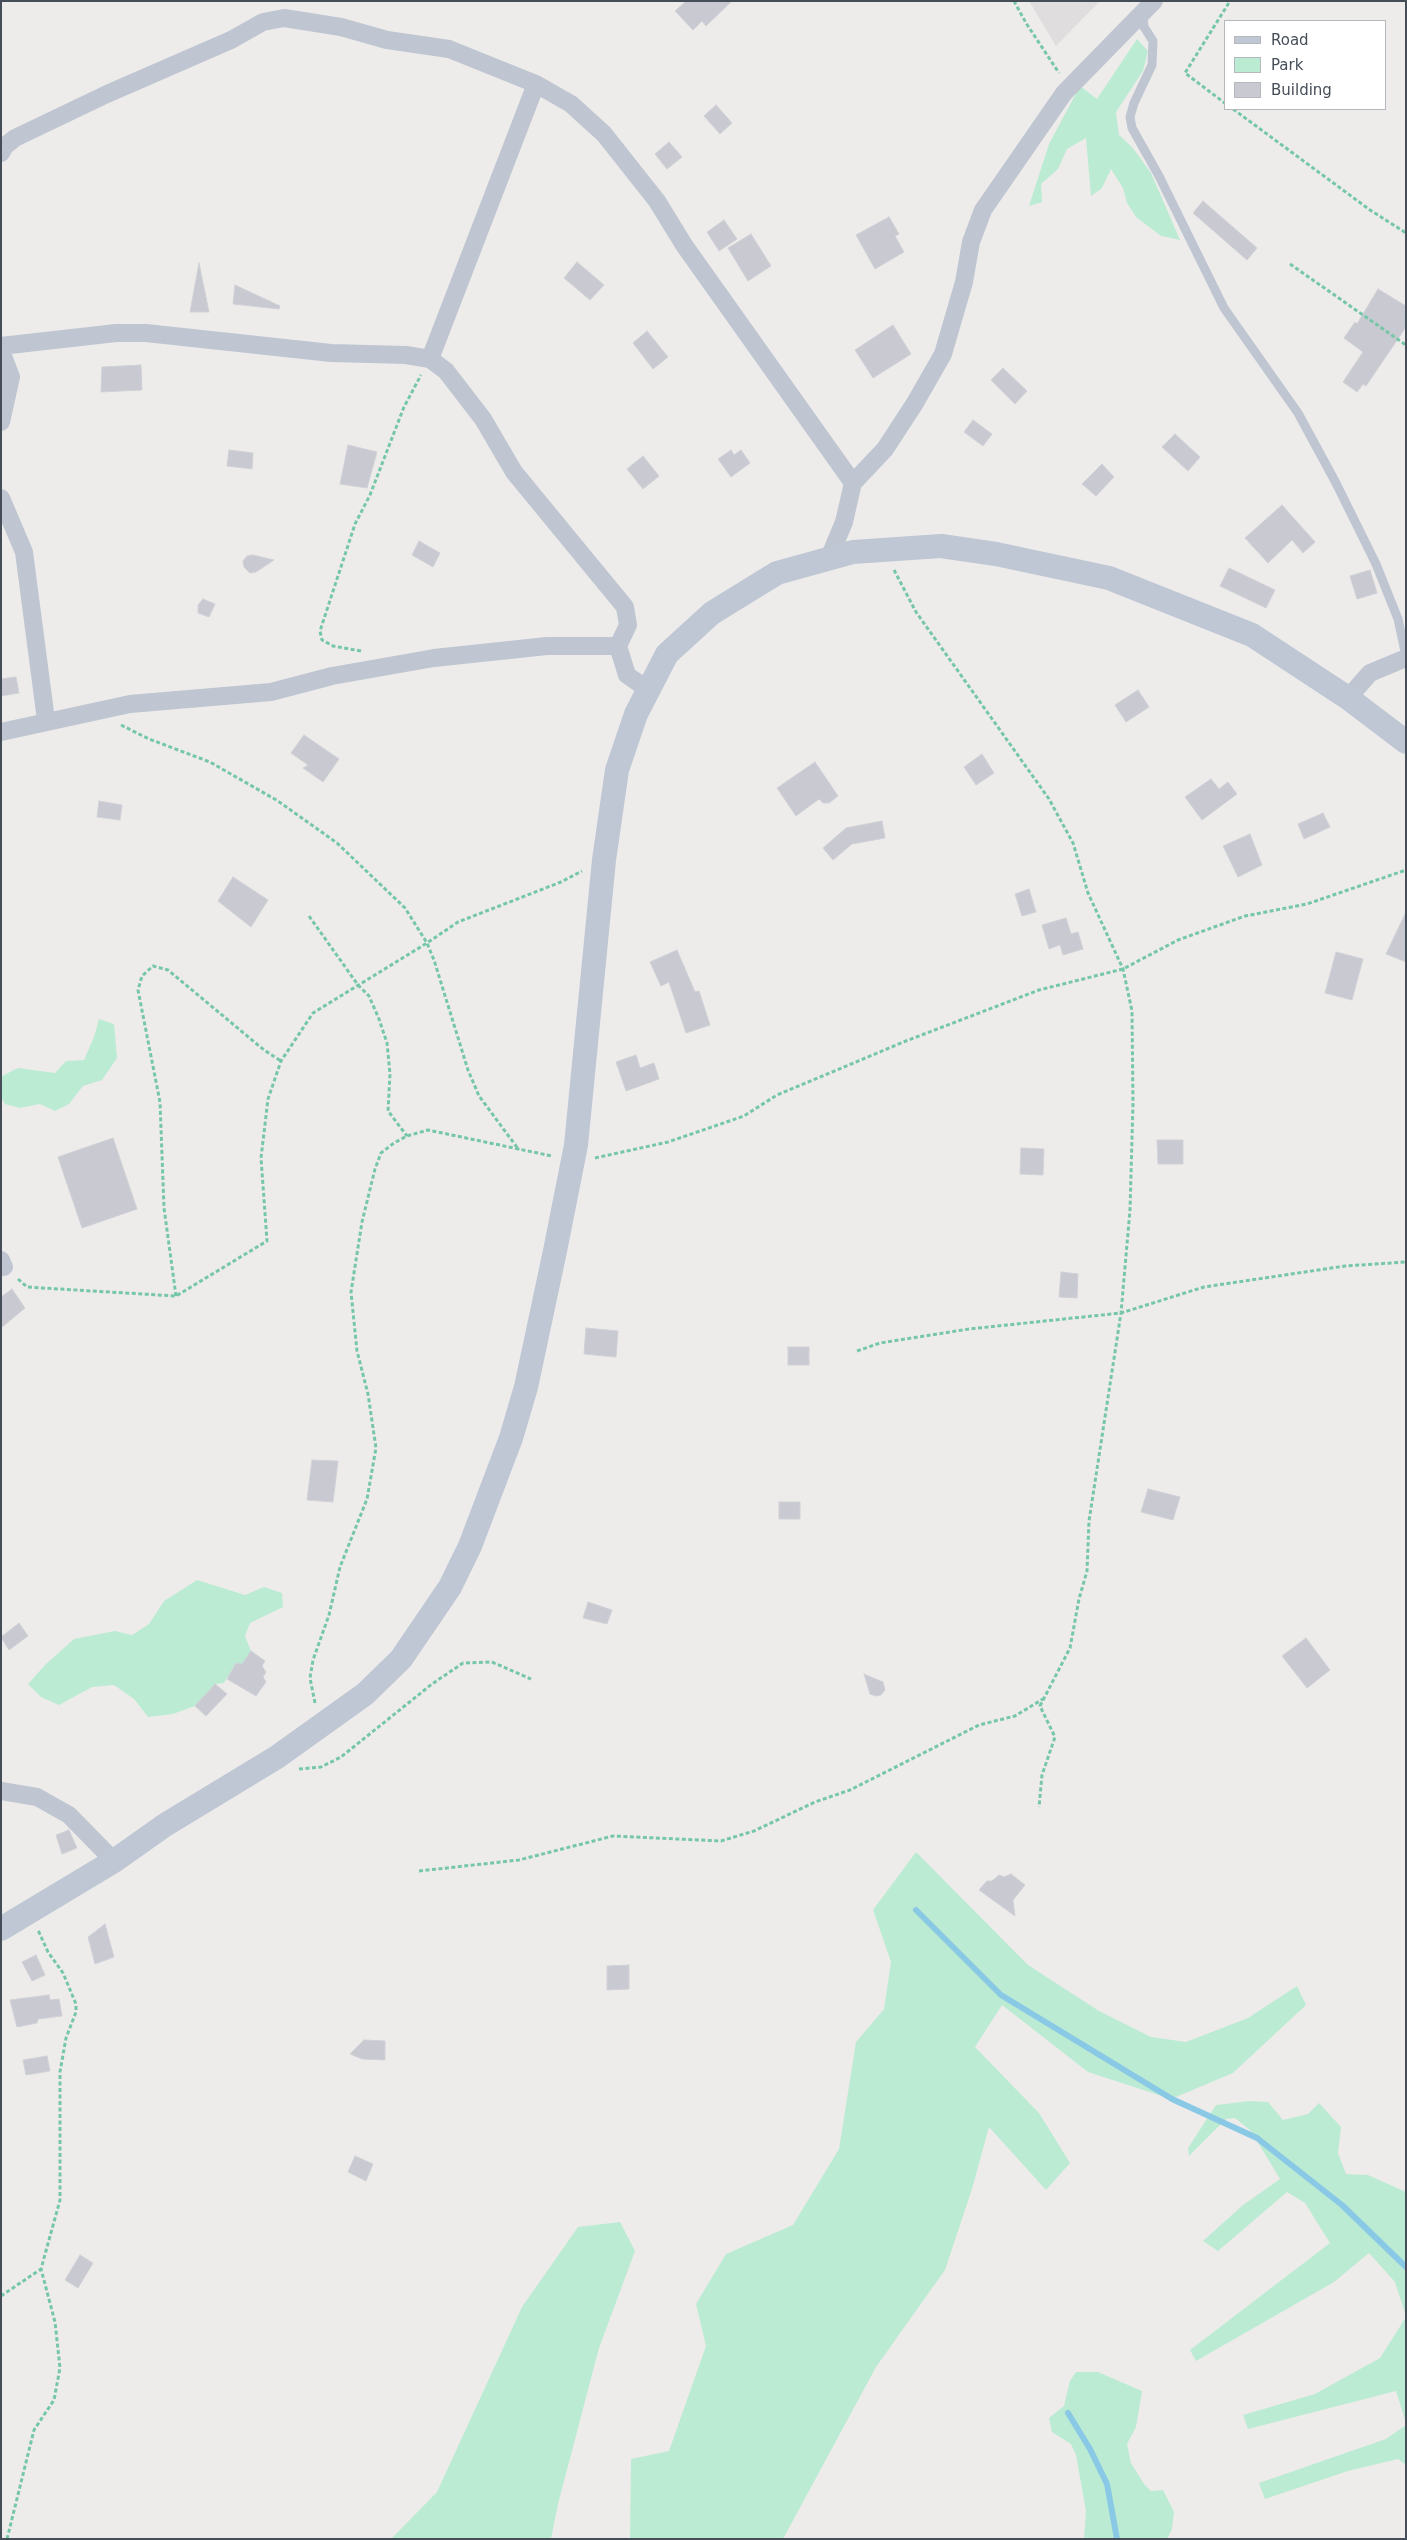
<!DOCTYPE html>
<html>
<head>
<meta charset="utf-8">
<style>
  body { margin:0 }
  #map { position:relative; width:1407px; height:2540px; overflow:hidden; background:#eeeceb; font-family:"DejaVu Sans",sans-serif }
  canvas { display:block }
  .frame { position:absolute; inset:0; border:2px solid #454d58; pointer-events:none }
  .legend { position:absolute; left:1224px; top:20px; width:162px; height:90px; box-sizing:border-box; background:#fff; border:1px solid #b5b8bc; margin:0; padding:6px 9px; list-style:none; font-size:15px; color:#454d58 }
  .legend li { display:flex; align-items:center; gap:10px; height:25px }
  .legend b { width:25px; border:1px solid #b5b8bc }
</style>
</head>
<body>
<div id="map">
<canvas width="1407" height="2540"></canvas>
<div class="frame"></div>
<ul class="legend">
<li><b style="height:6px;background:#bfc7d4"></b>Road</li>
<li><b style="height:14px;background:#bbebd3"></b>Park</li>
<li><b style="height:14px;background:#c9cad1"></b>Building</li>
</ul>
</div>
<script>
const ctx = document.querySelector('canvas').getContext('2d');
ctx.lineJoin = 'round';
function paint(path, color) { ctx.fillStyle = color; ctx.fill(path, 'evenodd'); }
const toPath = rows => new Path2D(rows.map(r => 'M' + r).join(''));
function stroke(path, color, width, dash) { ctx.strokeStyle = color; ctx.lineWidth = width; ctx.lineCap = dash ? 'butt' : 'round'; ctx.setLineDash(dash || []); ctx.stroke(path); }
paint(toPath([
  [1029,1,1100,1,1056,46]
]), '#dfdddd');
paint(toPath([
  [1137,39,1148,51,1143,71,1116,112,1119,135,1133,148,1151,173,1180,240,1161,236,1136,217,1127,203,1123,188,1111,169,1102,188,1091,196,1086,138,1067,149,1058,169,1041,184,1042,202,1029,206,1049,144,1080,86,1097,99],
  [99,1019,114,1024,117,1058,102,1080,83,1086,69,1104,55,1111,40,1104,20,1108,5,1104,1,1097,2,1076,18,1068,55,1073,66,1061,84,1060,94,1037],
  [197,1580,245,1595,264,1587,282,1593,283,1607,250,1623,245,1636,251,1651,242,1664,236,1663,224,1683,215,1684,195,1706,173,1714,148,1717,134,1699,114,1685,92,1687,59,1705,41,1697,28,1684,45,1665,74,1639,115,1631,132,1635,149,1624,164,1601],
  [916,1852,1028,1965,1099,2011,1151,2037,1186,2042,1248,2018,1297,1986,1306,2005,1233,2073,1171,2099,1088,2072,1002,2005,975,2047,1039,2113,1070,2163,1046,2190,989,2127,972,2189,945,2270,876,2367,783,2539,630,2539,631,2459,669,2451,706,2346,696,2304,726,2254,793,2225,839,2149,856,2042,884,2009,891,1962,873,1910],
  [1250,2101,1268,2102,1283,2120,1308,2114,1319,2103,1341,2127,1338,2153,1346,2174,1368,2175,1406,2192,1406,2316,1395,2282,1369,2253,1334,2282,1196,2361,1190,2350,1330,2243,1305,2203,1287,2192,1218,2251,1203,2241,1243,2205,1280,2179,1251,2131,1235,2118,1226,2119,1189,2156,1188,2148,1216,2105],
  [620,2222,635,2251,599,2348,558,2504,551,2539,391,2539,437,2492,522,2307,578,2227],
  [1406,2317,1406,2423,1396,2391,1248,2429,1243,2415,1315,2394,1380,2358],
  [1076,2372,1098,2372,1142,2391,1136,2427,1127,2444,1131,2463,1144,2484,1151,2491,1163,2490,1174,2512,1172,2529,1167,2539,1084,2539,1086,2511,1076,2455,1071,2444,1052,2432,1049,2418,1064,2406,1070,2381],
  [1406,2425,1406,2465,1398,2459,1348,2471,1265,2499,1259,2483,1386,2439]
]), '#bbebd3');
stroke(toPath([
  [916,1910,1001,1995,1172,2099,1257,2138,1342,2205,1406,2267],
  [1068,2413,1090,2449,1107,2484,1117,2539]
]), '#8ac9e6', 6);
const building = toPath([
  [686,1,732,1,706,26,702,21,693,30,675,11,686,1],
  [716,105,732,123,720,134,704,116,716,105],
  [669,142,682,157,667,169,655,154,669,142],
  [1203,201,1257,248,1247,260,1193,213,1203,201],
  [889,217,899,234,895,236,904,252,875,269,856,235,889,217],
  [724,220,737,239,719,251,707,232,724,220],
  [751,234,771,266,748,281,728,248,751,234],
  [577,262,604,285,590,300,564,278,577,262],
  [199,263,209,312,190,312,199,263],
  [235,285,280,306,279,309,233,304,235,285],
  [1378,289,1406,306,1406,327,1366,386,1363,384,1357,392,1343,382,1363,352,1344,338,1355,322,1357,324,1378,289],
  [893,325,911,354,873,378,855,350,893,325],
  [647,331,668,357,653,369,633,343,647,331],
  [141,365,142,390,101,392,102,367,141,365],
  [1003,368,1027,391,1015,404,991,380,1003,368],
  [973,420,992,434,983,446,964,432,973,420],
  [1175,434,1200,457,1188,471,1162,447,1175,434],
  [348,445,377,452,367,488,340,484,348,445],
  [229,450,253,453,252,469,227,466,229,450],
  [731,450,734,455,741,450,750,463,731,477,718,459,731,450],
  [643,456,659,476,643,489,627,469,643,456],
  [1102,464,1114,477,1096,496,1082,484,1102,464],
  [1282,505,1315,542,1303,553,1292,540,1268,563,1245,538,1282,505],
  [419,541,440,553,433,567,412,555,419,541],
  [253,555,274,560,256,572,250,573,244,567,243,561,247,556,253,555],
  [1229,568,1275,590,1266,608,1220,586,1229,568],
  [1370,570,1377,593,1357,599,1350,576,1370,570],
  [203,599,215,604,209,617,198,613,198,605,203,599],
  [16,677,19,693,1,696,1,679,16,677],
  [1138,690,1149,707,1126,722,1115,705,1138,690],
  [304,735,339,759,323,782,303,768,308,765,291,753,304,735],
  [982,754,994,773,976,785,964,767,982,754],
  [815,762,838,796,829,803,823,803,819,799,796,816,777,788,815,762],
  [1211,779,1219,789,1228,782,1237,794,1202,820,1185,797,1211,779],
  [99,801,122,805,120,820,97,817,99,801],
  [1323,813,1330,827,1304,839,1298,824,1323,813],
  [882,821,885,838,852,844,833,860,823,848,846,828,882,821],
  [1250,834,1262,865,1238,877,1223,846,1250,834],
  [233,877,268,900,251,927,218,901,233,877],
  [1029,889,1036,912,1022,916,1015,894,1029,889],
  [1406,912,1406,962,1386,954,1406,912],
  [1066,918,1071,934,1078,932,1083,949,1063,955,1060,945,1049,949,1042,925,1066,918],
  [677,950,695,992,699,991,710,1025,686,1033,669,982,661,986,650,962,677,950],
  [1336,952,1363,959,1352,1000,1325,993,1336,952],
  [636,1055,640,1068,654,1063,659,1079,626,1091,616,1062,636,1055],
  [113,1138,137,1209,82,1228,58,1157,113,1138],
  [1157,1140,1183,1140,1183,1164,1158,1164,1157,1140],
  [1021,1148,1044,1149,1043,1175,1020,1174,1021,1148],
  [1061,1272,1078,1274,1077,1298,1059,1297,1061,1272],
  [12,1289,25,1308,1,1328,1,1297,12,1289],
  [586,1328,618,1331,616,1357,584,1354,586,1328],
  [788,1347,809,1347,809,1365,788,1365,788,1347],
  [312,1460,338,1461,333,1502,307,1500,312,1460],
  [1148,1489,1180,1497,1173,1520,1141,1512,1148,1489],
  [779,1502,800,1502,800,1519,779,1519,779,1502],
  [588,1602,612,1610,607,1624,583,1618,588,1602],
  [19,1623,28,1636,9,1650,1,1637,19,1623],
  [1306,1638,1330,1670,1307,1688,1282,1656,1306,1638],
  [251,1651,265,1661,262,1666,266,1672,263,1677,266,1682,256,1696,227,1679,236,1663,242,1664,251,1651],
  [864,1674,883,1682,885,1690,881,1695,876,1696,870,1694,864,1674],
  [215,1684,227,1694,206,1716,195,1706,215,1684],
  [69,1830,77,1848,62,1854,56,1835,69,1830],
  [1011,1874,1025,1885,1013,1900,1015,1916,979,1890,987,1881,992,1881,999,1875,1004,1877,1011,1874],
  [105,1924,114,1957,95,1964,88,1937,105,1924],
  [36,1955,45,1975,32,1981,22,1962,36,1955],
  [629,1965,629,1989,607,1990,607,1966,629,1965],
  [49,1995,50,2000,59,1999,62,2016,38,2019,37,2023,17,2027,10,2000,49,1995],
  [364,2040,385,2041,385,2060,362,2059,350,2054,364,2040],
  [47,2056,50,2071,26,2075,23,2060,47,2056],
  [355,2156,373,2164,366,2181,348,2172,355,2156],
  [80,2255,93,2263,78,2288,65,2280,80,2255]
]);
paint(building, '#c9cad1');
stroke(building, '#d0d1d7', 1);
stroke(toPath([
  [1014,1,1026,23,1059,73],
  [1226,104,1185,73,1230,1],
  [1233,109,1370,210,1406,233],
  [1290,264,1406,345],
  [894,570,916,612,1049,799,1073,843,1088,893,1123,969,1132,1011,1133,1103,1130,1210,1121,1313,1089,1521,1087,1571,1079,1599,1070,1648,1040,1706,1055,1737,1042,1775,1039,1807],
  [361,651,333,646,322,640,320,631,355,524,370,495,404,407,421,375],
  [121,725,149,739,210,762,278,801,337,843,405,908,427,943,434,960,468,1070,479,1096,519,1150],
  [309,916,358,985,369,996,379,1019,387,1043,390,1074,388,1111,407,1136],
  [595,1158,668,1142,744,1116,777,1095,906,1041,1039,990,1123,969,1178,940,1245,916,1307,904,1406,870],
  [18,1279,27,1287,42,1288,176,1296,267,1241,261,1158,268,1099,281,1061,313,1013,427,943,458,922,561,882,582,871],
  [176,1296,164,1208,160,1102,138,990,142,976,153,966,168,970,264,1050,281,1061],
  [857,1351,880,1343,969,1329,1121,1313,1204,1287,1345,1266,1406,1262],
  [315,1703,310,1678,313,1660,329,1615,340,1567,367,1499,376,1448,368,1394,357,1351,351,1292,362,1222,375,1169,381,1153,394,1143,407,1136,428,1130,552,1156],
  [299,1769,321,1767,341,1757,432,1684,463,1663,492,1662,531,1679],
  [419,1871,519,1860,613,1836,721,1841,754,1831,815,1802,850,1790,979,1725,1015,1716,1043,1699],
  [1,2296,41,2269],
  [7,2539,34,2430,54,2400,60,2368,55,2322,41,2269,60,2200,60,2072,66,2038,76,2012,76,2004,63,1973,48,1952,38,1930]
]), '#75c7a7', 3, [4, 2.5]);
stroke(toPath([
  [1143,15,1144,27,1153,41,1152,65,1134,103,1130,117,1132,128,1159,176,1224,308,1298,413,1336,483,1376,564,1398,619,1406,656]
]), '#bfc6d1', 9);
stroke(toPath([
  [1,153,5,146,15,138,107,94,231,40,263,22,284,18,341,27,387,40,449,49,536,84,571,104,604,134,657,201,684,245,853,483],
  [1,346,116,333,146,333,331,353,406,355,430,359,446,371,483,419,514,472,625,607,628,625,618,646],
  [1,351,11,377,1,422],
  [430,359,536,84],
  [1,498,24,552,46,720],
  [829,558,844,522,853,483,885,449,915,403,943,354,964,282,971,242,983,210,1064,93,1154,1],
  [1348,698,1370,673,1406,658],
  [1,732,130,704,271,692,332,676,434,658,547,646,618,646,627,675,647,689],
  [1,1260,4,1267],
  [1,1791,37,1797,69,1815,114,1861]
]), '#bfc6d1', 18);
stroke(toPath([
  [1,1929,114,1861,165,1825,277,1757,365,1694,401,1659,450,1587,470,1546,511,1438,526,1387,555,1251,576,1145,604,860,617,770,636,714,667,654,712,613,777,573,853,552,941,546,996,554,1109,578,1252,635,1348,698,1406,742]
]), '#bfc7d4', 24);
</script>
</body>
</html>
